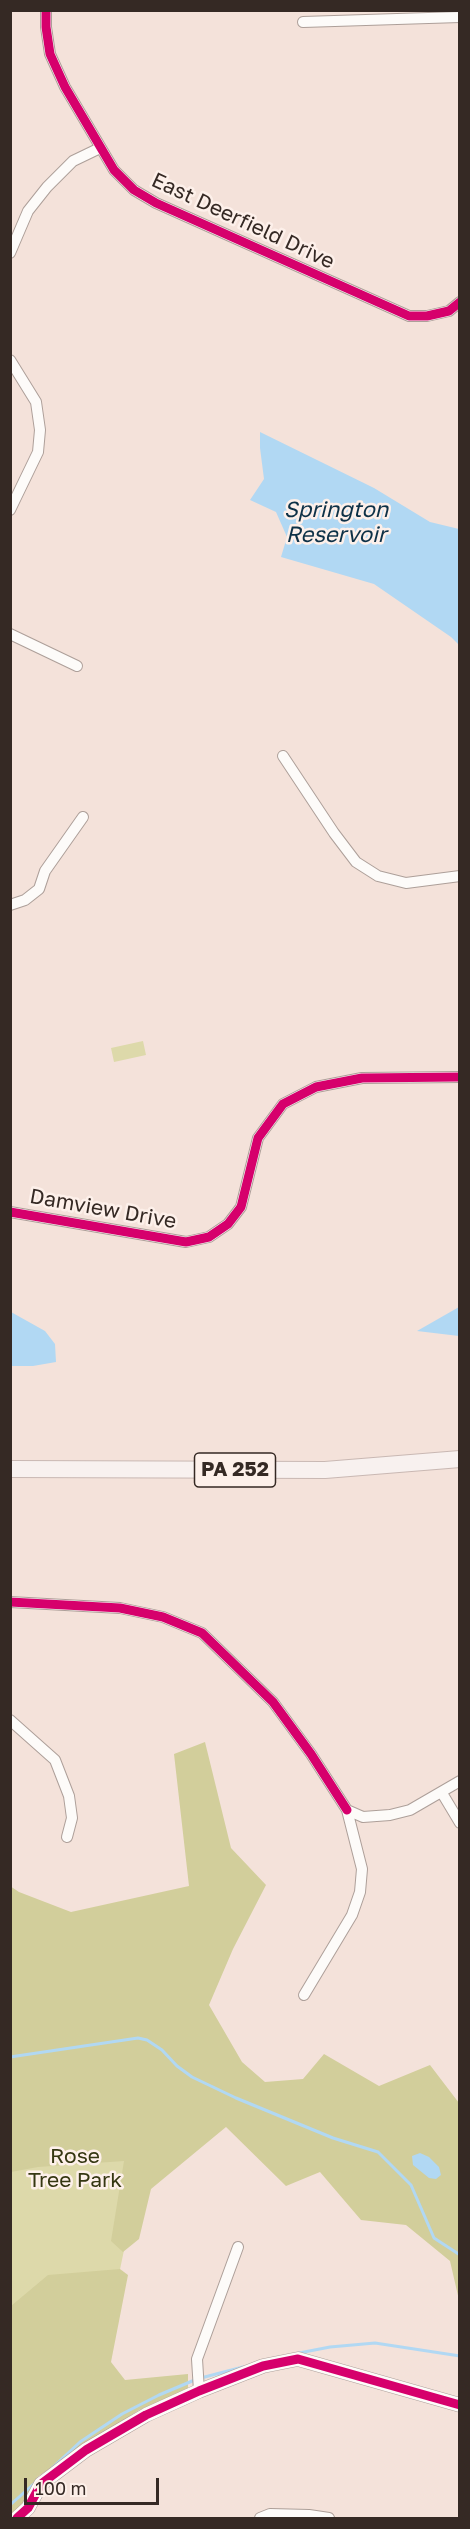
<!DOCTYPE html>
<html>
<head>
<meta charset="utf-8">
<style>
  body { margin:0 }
  #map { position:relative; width:470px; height:2529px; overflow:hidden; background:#f4e2da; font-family:"Golos Text",sans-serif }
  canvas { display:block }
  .frame { position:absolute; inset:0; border:12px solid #352924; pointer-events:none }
  .scale { position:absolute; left:24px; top:2478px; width:135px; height:27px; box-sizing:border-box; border:3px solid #352924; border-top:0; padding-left:8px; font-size:18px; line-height:21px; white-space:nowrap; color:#352924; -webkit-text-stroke:4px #fdf0ea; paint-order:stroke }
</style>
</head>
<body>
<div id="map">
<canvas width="470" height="2529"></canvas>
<div class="frame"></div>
<div class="scale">100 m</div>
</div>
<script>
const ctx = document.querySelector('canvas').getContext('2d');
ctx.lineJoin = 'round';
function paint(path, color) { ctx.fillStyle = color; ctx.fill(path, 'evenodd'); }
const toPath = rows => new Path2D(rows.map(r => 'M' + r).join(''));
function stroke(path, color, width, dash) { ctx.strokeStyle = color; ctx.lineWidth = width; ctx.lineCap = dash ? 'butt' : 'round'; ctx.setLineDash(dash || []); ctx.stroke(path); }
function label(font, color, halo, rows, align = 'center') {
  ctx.font = font + ' "Golos Text",sans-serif'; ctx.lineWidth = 5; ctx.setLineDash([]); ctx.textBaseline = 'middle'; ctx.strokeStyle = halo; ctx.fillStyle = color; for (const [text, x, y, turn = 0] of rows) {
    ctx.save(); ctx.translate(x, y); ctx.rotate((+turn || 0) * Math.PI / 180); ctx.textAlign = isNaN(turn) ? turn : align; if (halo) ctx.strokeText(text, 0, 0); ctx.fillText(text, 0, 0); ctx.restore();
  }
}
paint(toPath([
  [143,1041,146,1055,114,1062,111,1048],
  [10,1997,145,2150,83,2446,37,2477,26,2499,11,2515]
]), '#ddd9aa');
paint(toPath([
  [205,1742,231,1848,266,1885,233,1949,209,2005,242,2062,265,2082,303,2079,324,2054,379,2086,430,2065,459,2103,459,2300,450,2261,406,2225,361,2220,320,2172,286,2186,226,2127,151,2189,139,2239,123,2252,111,2241,124,2161,38,2167,11,2172,10,1886,19,1892,71,1912,189,1886,174,1754],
  [120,2269,128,2275,111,2362,125,2380,188,2374,188,2391,139,2410,37,2477,26,2499,11,2515,11,2306,48,2275]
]), '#d2ce9b');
paint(toPath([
  [260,432,374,488,430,522,459,529,459,645,451,637,374,584,281,557,287,537,276,512,250,500,264,479,260,448],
  [459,1307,459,1336,417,1331],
  [11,1312,45,1331,55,1344,56,1362,33,1366,11,1366],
  [420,2153,429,2157,439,2167,441,2175,436,2179,429,2178,413,2165,412,2156]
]), '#b1d8f3');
stroke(toPath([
  [10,2057,138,2038,147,2040,162,2050,177,2066,192,2077,236,2098,333,2138,378,2152,411,2185,434,2238,460,2255],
  [299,2353,330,2347,375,2343,460,2356],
  [52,2468,80,2442,122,2414,159,2395,197,2379,243,2367],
  [10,2505,36,2482]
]), '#b1d8f3', 3);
const street = toPath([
  [46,10,46,27,50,54,65,87,114,170,134,190,156,203,409,316,427,316,449,311,460,302],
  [303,22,460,17],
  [10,253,28,211,47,187,73,161,100,148],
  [10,360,36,402,40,430,38,452,10,510],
  [10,634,77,666],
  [283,756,334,833,356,862,378,876,406,883,460,876],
  [10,905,25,900,39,889,45,871,83,817],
  [10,1212,186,1242,209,1237,228,1224,241,1207,258,1138,283,1104,316,1087,362,1078,460,1077],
  [10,1602,120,1608,163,1617,202,1633,273,1702,311,1754,347,1810],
  [10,1720,55,1760,69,1796,72,1818,67,1837],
  [442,1793,460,1823],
  [304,1995,352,1915,360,1892,362,1869,347,1810,363,1817,390,1815,410,1810,460,1781],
  [199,2391,197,2359,238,2247],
  [260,2518,270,2514,309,2515,329,2518]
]);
const secondary = toPath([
  [17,2518,28,2508,41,2484,86,2450,146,2415,199,2391,263,2366,298,2359,460,2405]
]);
const primary = toPath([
  [10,1469,325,1470,460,1459]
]);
stroke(street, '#ad9f99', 12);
stroke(secondary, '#ad9f99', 15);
stroke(primary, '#c9b8b3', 18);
stroke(street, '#fdfbf9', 10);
stroke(secondary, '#fdfbf9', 14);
stroke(primary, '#f8f1ef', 16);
stroke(toPath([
  [46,10,46,27,50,54,65,87,114,170,134,190,156,203,409,316,427,316,449,311,460,302],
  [10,1212,186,1242,209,1237,228,1224,241,1207,258,1138,283,1104,316,1087,362,1078,460,1077],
  [10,1602,120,1608,163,1617,202,1633,273,1702,311,1754,347,1810],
  [17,2518,28,2508,41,2484,86,2450,146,2415,199,2391,263,2366,298,2359,460,2405]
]), '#d6006c', 9);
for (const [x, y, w] of [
  [235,1470,81]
]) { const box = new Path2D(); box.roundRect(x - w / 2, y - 17, w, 34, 4.5); ctx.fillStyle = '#fdf0ea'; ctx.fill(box); stroke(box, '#352924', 1.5); }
label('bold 20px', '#352924', null, [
  ["PA 252",235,1470]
]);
label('21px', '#352924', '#fdf0ea', [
  ["East Deerfield Drive",243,221,25],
  ["Damview Drive",103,1209,10]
]);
label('21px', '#353712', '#fdf0ea', [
  ["Rose",75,2156],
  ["Tree Park",75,2180]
]);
label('italic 22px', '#0d3147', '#fdf0ea', [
  ["Springton",336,510],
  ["Reservoir",336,535]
]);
</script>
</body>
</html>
